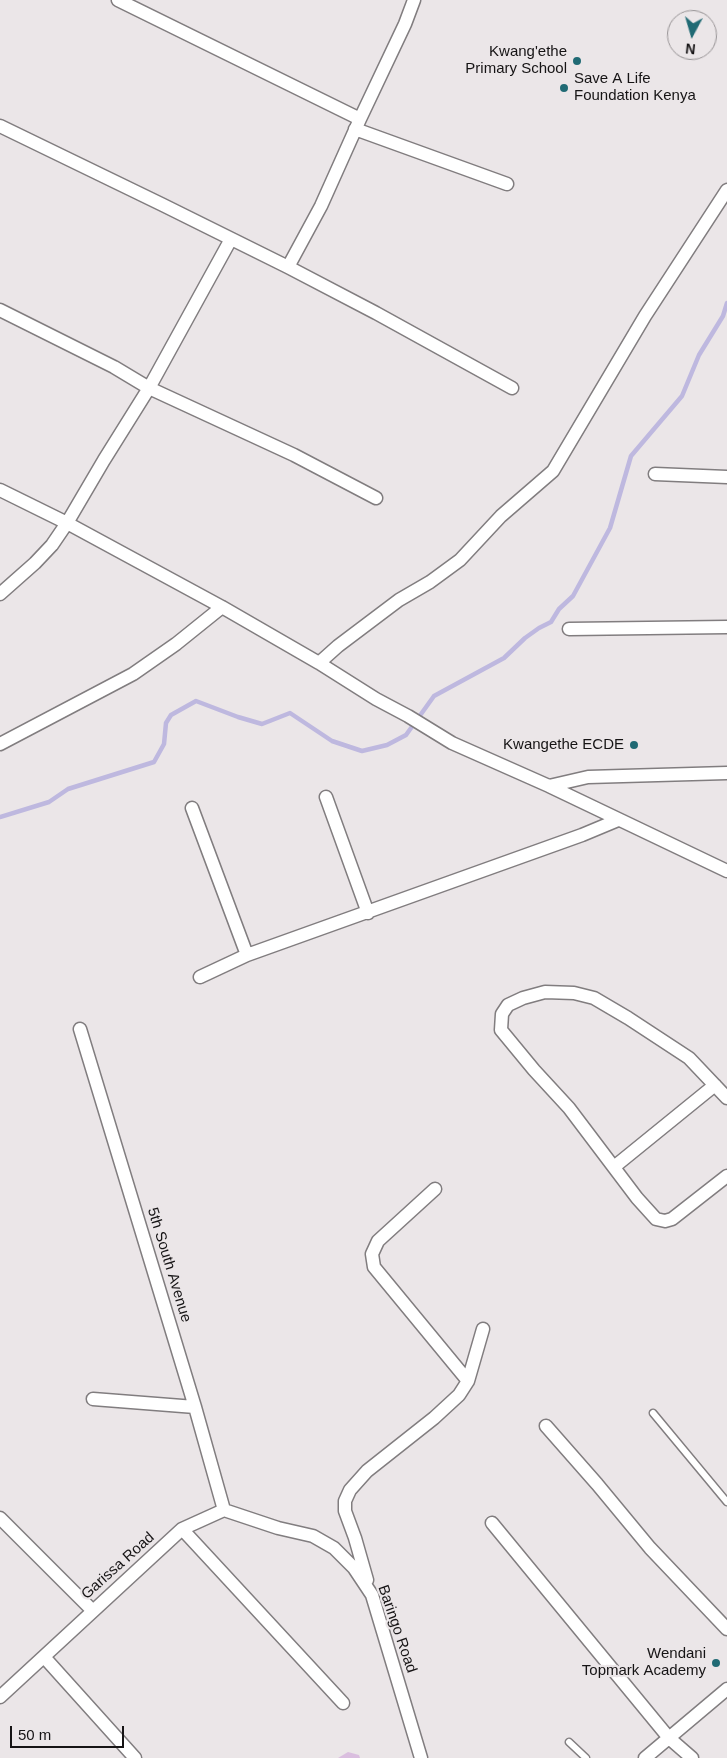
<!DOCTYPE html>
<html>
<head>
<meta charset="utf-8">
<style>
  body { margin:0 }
  #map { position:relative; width:727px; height:1758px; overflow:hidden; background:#ebe6e8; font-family:Helvetica,sans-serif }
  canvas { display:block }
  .north { position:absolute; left:667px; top:10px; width:50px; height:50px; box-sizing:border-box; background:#ebe6e8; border:1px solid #969294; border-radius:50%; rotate:186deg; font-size:14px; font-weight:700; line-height:20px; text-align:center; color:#161415 }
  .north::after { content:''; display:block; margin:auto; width:18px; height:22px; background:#206a74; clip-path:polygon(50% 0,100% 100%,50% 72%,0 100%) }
  .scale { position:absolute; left:10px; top:1726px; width:114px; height:22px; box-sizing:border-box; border:2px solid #161415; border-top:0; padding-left:6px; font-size:15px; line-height:18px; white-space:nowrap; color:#161415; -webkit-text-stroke:4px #ebe6e8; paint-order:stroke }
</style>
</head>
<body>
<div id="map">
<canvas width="727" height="1758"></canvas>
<div class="north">N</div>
<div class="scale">50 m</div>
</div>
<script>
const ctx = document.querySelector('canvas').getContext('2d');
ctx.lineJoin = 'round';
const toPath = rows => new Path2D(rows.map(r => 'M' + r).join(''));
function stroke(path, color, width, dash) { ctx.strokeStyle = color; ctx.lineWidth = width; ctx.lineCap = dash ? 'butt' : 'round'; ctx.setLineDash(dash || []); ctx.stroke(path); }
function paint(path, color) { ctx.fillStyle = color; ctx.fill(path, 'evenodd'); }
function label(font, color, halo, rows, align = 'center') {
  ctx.font = font + ' Helvetica,sans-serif'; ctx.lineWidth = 4.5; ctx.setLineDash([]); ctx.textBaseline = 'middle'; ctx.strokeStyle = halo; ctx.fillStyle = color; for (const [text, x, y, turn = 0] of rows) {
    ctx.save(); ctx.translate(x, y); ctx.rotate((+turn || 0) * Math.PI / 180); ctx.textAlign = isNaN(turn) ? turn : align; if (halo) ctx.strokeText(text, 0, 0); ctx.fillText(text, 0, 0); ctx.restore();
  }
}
stroke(toPath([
  [0,817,49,802,68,789,154,762,164,744,166,723,171,715,196,701,238,717,262,724,290,713,332,741,362,751,387,745,406,735,434,696,504,658,525,638,539,628,551,622,559,609,573,596,610,528,631,456,682,396,699,355,723,316,727,303]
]), '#beb8df', 4.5);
paint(toPath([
  [348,1752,359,1755,360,1758,338,1758]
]), '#dabedf');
const lane = toPath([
  [653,1413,727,1502],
  [569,1742,586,1758]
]);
const street = toPath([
  [118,0,360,119],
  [0,126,163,205,288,267,376,313,512,388],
  [355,129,507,184],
  [288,267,321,206,360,119,405,24,414,0],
  [0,310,114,367,149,388,294,455,376,498],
  [655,474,727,477],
  [0,490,67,523,222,607,319,663,376,699,408,716,452,743,549,786,727,871],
  [0,594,35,563,52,545,67,523,104,460,149,388,231,239],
  [569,629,727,627],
  [319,663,338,646,399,600,430,582,460,560,501,516,553,471,645,316,727,190],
  [0,744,133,674,176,644,222,607],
  [549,786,588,777,727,773],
  [326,797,368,913],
  [192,808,247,955],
  [200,977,247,955,582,835,618,820],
  [80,1029,195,1407,224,1510],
  [727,1098,689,1058,628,1018,594,998,574,993,545,992,523,998,508,1005,502,1014,501,1030,534,1070,569,1108,637,1198,656,1219,665,1221,672,1219,727,1176],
  [614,1167,715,1085],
  [435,1189,378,1241,372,1254,374,1267,468,1381],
  [93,1399,195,1407],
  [546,1426,597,1484,650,1548,727,1629],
  [0,1518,93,1611],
  [492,1523,669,1738,692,1758],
  [182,1529,343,1703],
  [367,1580,355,1538,345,1511,345,1501,350,1490,367,1471,434,1418,459,1395,468,1381,483,1329],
  [45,1658,135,1758],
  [0,1697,182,1529,224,1510,278,1528,313,1536,334,1548,354,1568,372,1595,421,1758],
  [645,1758,727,1689]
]);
stroke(lane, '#817d7f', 9);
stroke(street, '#817d7f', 15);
stroke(lane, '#fff', 6);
stroke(street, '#fff', 12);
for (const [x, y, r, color] of [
  [577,61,5,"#206a74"],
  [564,88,5,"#206a74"],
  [634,745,5,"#206a74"],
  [716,1663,5,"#206a74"]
]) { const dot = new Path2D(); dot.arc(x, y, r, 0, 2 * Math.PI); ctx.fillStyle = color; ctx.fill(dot); stroke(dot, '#ebe6e8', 2); }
label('15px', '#161415', '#ebe6e8', [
  ["Kwang'ethe",567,52],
  ["Primary School",567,69],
  ["Save A Life",574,79,"left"],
  ["Foundation Kenya",574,96,"left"],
  ["Kwangethe ECDE",624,745],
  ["Wendani",706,1654],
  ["Topmark Academy",706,1671]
], 'right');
label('15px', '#161415', '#ebe6e8', [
  ["5th South Avenue",169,1265,73],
  ["Garissa Road",118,1566,-42],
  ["Baringo Road",397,1629,71]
]);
</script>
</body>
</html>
